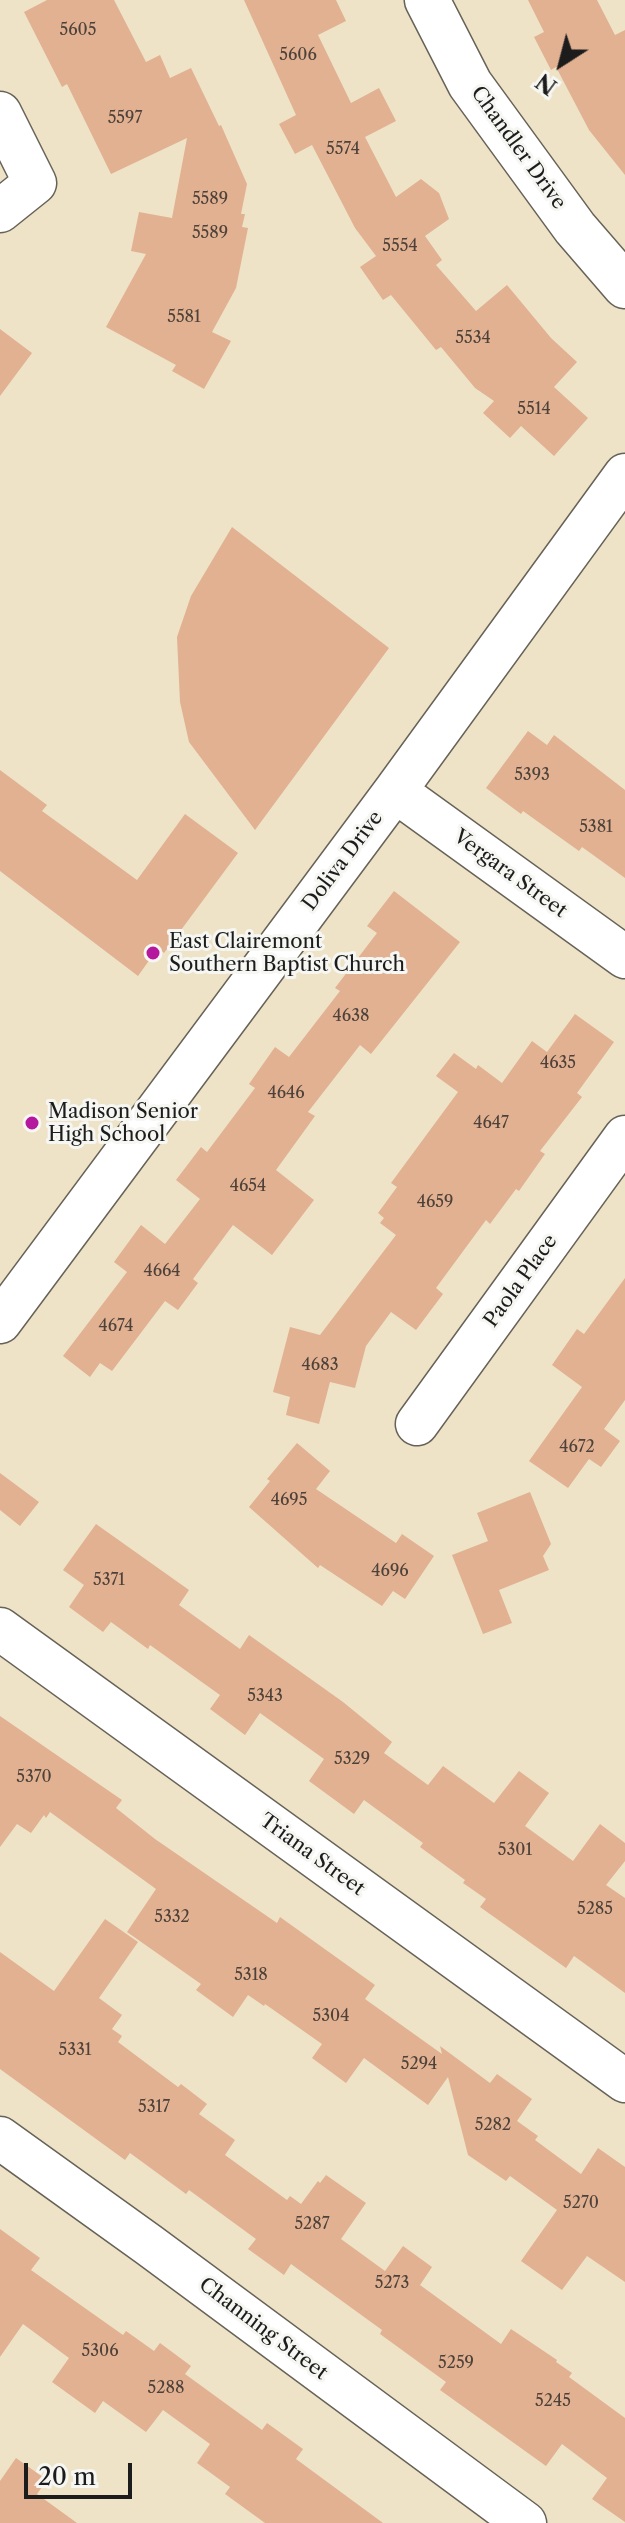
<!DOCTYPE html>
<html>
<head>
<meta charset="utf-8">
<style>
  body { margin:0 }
  #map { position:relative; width:625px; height:2523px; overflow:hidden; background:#eee3c7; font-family:"Libre Caslon Text",serif }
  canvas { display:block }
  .north { position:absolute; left:521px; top:24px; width:80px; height:80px; -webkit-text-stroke:6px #f6f6f2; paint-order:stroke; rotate:216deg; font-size:22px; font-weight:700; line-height:32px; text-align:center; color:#1c1c1c }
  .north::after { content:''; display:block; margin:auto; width:28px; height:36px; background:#1c1c1c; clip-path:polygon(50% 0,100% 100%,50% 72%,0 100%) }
  .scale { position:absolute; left:24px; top:2463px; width:108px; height:36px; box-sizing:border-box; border:4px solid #1c1c1c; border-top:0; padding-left:10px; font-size:24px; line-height:28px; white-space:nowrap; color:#1c1c1c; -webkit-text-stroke:6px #f6f6f2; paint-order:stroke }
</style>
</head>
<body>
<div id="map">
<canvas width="625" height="2523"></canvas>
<div class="north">N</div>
<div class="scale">20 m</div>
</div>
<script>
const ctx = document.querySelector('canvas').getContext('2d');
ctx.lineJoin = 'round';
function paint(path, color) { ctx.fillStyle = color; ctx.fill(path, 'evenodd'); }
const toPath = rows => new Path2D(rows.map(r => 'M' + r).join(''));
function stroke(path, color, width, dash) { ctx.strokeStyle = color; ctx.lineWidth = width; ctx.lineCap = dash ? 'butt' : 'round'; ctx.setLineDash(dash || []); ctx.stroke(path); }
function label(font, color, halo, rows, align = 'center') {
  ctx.font = font + ' "Libre Caslon Text",serif'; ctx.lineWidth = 6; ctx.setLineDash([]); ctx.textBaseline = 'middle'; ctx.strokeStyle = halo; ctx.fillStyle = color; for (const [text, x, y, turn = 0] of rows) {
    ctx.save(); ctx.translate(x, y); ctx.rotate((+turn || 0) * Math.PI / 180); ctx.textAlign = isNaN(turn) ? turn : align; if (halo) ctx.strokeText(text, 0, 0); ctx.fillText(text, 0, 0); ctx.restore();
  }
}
paint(toPath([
  [47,0,114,0,146,62,160,55,170,78,191,68,219,126,221,125,247,184,241,214,245,214,242,227,248,228,236,288,212,332,231,341,204,389,172,371,176,365,106,327,146,254,131,251,139,212,172,218,187,138,111,174,67,84,62,87,24,12],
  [244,0,336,0,346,21,318,35,351,103,379,88,396,121,365,137,396,197,421,179,439,193,449,219,425,236,442,260,436,265,476,311,507,285,551,338,577,362,554,387,588,418,554,456,521,426,510,438,483,413,494,401,475,388,441,347,436,350,391,295,383,300,360,267,376,256,355,228,312,145,295,154,279,124,296,115],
  [528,0,597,0,615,35,625,30,625,175,589,130,556,67,551,70,534,37,544,32],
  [0,329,32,353,0,396],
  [232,527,389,648,255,830,189,742,180,702,177,637,191,596],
  [528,731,547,745,554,735,625,790,625,878,582,847,579,851,523,811,521,814,486,788],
  [0,770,47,805,42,811,137,880,185,814,238,853,164,953,158,948,138,976,0,871],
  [394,891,460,942,371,1054,360,1045,308,1112,315,1116,276,1170,314,1200,272,1255,233,1225,193,1279,198,1283,178,1310,165,1301,112,1371,100,1363,90,1377,63,1356,127,1272,114,1262,141,1225,165,1244,200,1199,176,1180,201,1147,207,1152,255,1088,249,1084,275,1047,289,1057,340,991,335,988,377,933,367,926],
  [575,1014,614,1042,577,1093,582,1097,540,1151,545,1154,519,1191,516,1189,490,1224,486,1220,436,1288,443,1294,416,1330,391,1312,366,1346,355,1388,330,1382,319,1424,286,1415,290,1397,273,1392,290,1327,320,1335,396,1235,380,1223,384,1218,378,1213,397,1187,391,1183,458,1092,436,1076,454,1053,476,1069,478,1065,502,1083,532,1041,547,1052],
  [625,1278,625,1400,604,1429,620,1441,601,1467,589,1459,568,1488,529,1461,582,1387,552,1365,577,1329,584,1334],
  [297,1443,330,1471,316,1489,396,1543,402,1534,434,1556,405,1599,393,1591,382,1606,320,1565,318,1568,249,1507,270,1481,267,1479],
  [0,1473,39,1502,20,1526,0,1510],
  [530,1492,551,1544,543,1556,549,1570,499,1590,512,1623,483,1634,452,1555,488,1541,477,1513],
  [96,1524,189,1590,179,1605,240,1649,249,1635,343,1702,392,1742,384,1753,428,1785,443,1766,494,1803,519,1771,549,1793,525,1826,573,1861,600,1824,625,1843,625,1861,606,1885,625,1898,625,1993,574,1956,566,1968,480,1907,486,1899,463,1883,465,1880,420,1847,423,1843,364,1800,354,1814,309,1781,324,1759,260,1713,245,1735,210,1709,220,1695,150,1645,148,1649,111,1622,103,1632,69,1607,84,1585,63,1570],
  [0,1716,122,1800,116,1808,155,1839,277,1923,280,1917,375,1985,365,1999,442,2054,440,2046,490,2083,497,2074,532,2099,517,2121,538,2136,535,2140,581,2174,598,2148,625,2167,625,2282,587,2256,562,2290,521,2261,557,2210,510,2176,506,2181,468,2155,448,2077,428,2105,364,2058,346,2083,312,2058,322,2044,265,2004,264,2006,248,1995,233,2017,196,1990,201,1984,127,1932,156,1889,50,1812,46,1818,44,1815,31,1833,17,1824,0,1847],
  [105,1919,138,1942,99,1998,122,2015,112,2029,122,2036,118,2042,178,2087,181,2084,207,2104,199,2114,235,2140,225,2155,287,2200,290,2196,301,2204,318,2181,320,2183,326,2175,366,2203,341,2239,385,2271,403,2246,432,2267,420,2285,501,2344,511,2329,557,2360,556,2362,572,2373,569,2377,625,2418,625,2522,592,2499,607,2478,562,2444,546,2466,440,2390,446,2382,380,2334,382,2330,291,2264,284,2275,248,2249,256,2239,189,2190,186,2194,130,2153,125,2160,0,2069,0,1952,54,1991],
  [0,2229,40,2258,31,2270,123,2335,126,2331,154,2351,160,2343,191,2366,185,2374,262,2430,267,2423,303,2449,296,2459,383,2523,265,2523,225,2494,230,2487,197,2463,210,2444,163,2410,146,2432,103,2401,95,2413,52,2382,69,2358,23,2324,0,2357],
  [16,2458,47,2480,37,2494,77,2523,0,2523,0,2481]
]), '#e1b191');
const minor = toPath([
  [0,113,35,183,0,211],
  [395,791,625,957],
  [0,1322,395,791,625,475],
  [417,1424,625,1137],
  [0,1629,625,2081],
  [0,2138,149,2245,525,2523]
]);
const major = toPath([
  [427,0,470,84,575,228,625,286]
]);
stroke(minor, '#666258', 45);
stroke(major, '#666258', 47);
stroke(minor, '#fff', 42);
stroke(major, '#fff', 44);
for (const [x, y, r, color] of [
  [153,953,8,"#b5179e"],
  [32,1123,8,"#b5179e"]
]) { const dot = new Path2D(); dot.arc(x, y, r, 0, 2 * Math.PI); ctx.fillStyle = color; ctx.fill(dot); stroke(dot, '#f6f6f2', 3); }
label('16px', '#4d4139', null, [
  ["5605",78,30],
  ["5606",298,55],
  ["5597",125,118],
  ["5574",343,149],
  ["5589",210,199],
  ["5589",210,233],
  ["5554",400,246],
  ["5581",184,317],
  ["5534",473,338],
  ["5514",534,409],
  ["5393",532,775],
  ["5381",596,827],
  ["4638",351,1016],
  ["4635",558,1063],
  ["4646",286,1093],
  ["4647",491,1123],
  ["4654",248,1186],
  ["4659",435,1202],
  ["4664",162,1271],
  ["4674",116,1326],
  ["4683",320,1365],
  ["4672",577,1447],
  ["4695",289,1500],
  ["4696",390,1571],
  ["5371",109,1580],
  ["5343",265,1696],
  ["5329",352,1759],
  ["5370",34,1777],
  ["5301",515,1850],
  ["5285",595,1909],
  ["5332",172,1917],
  ["5318",251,1975],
  ["5304",331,2016],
  ["5331",75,2050],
  ["5294",419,2064],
  ["5317",154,2107],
  ["5282",493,2125],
  ["5270",581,2203],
  ["5287",312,2224],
  ["5273",392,2283],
  ["5306",100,2351],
  ["5259",456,2363],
  ["5288",166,2388],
  ["5245",553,2401]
]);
label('20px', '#1c1c1c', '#f6f6f2', [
  ["Chandler Drive",518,148,54],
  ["Doliva Drive",343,861,-53],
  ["Vergara Street",510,874,36],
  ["Paola Place",521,1281,-54],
  ["Triana Street",312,1855,36],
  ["Channing Street",263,2329,37]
]);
label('20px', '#1c1c1c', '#f6f6f2', [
  ["East Clairemont",169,942],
  ["Southern Baptist Church",169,965],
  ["Madison Senior",48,1112],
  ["High School",48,1135]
], 'left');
</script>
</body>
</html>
